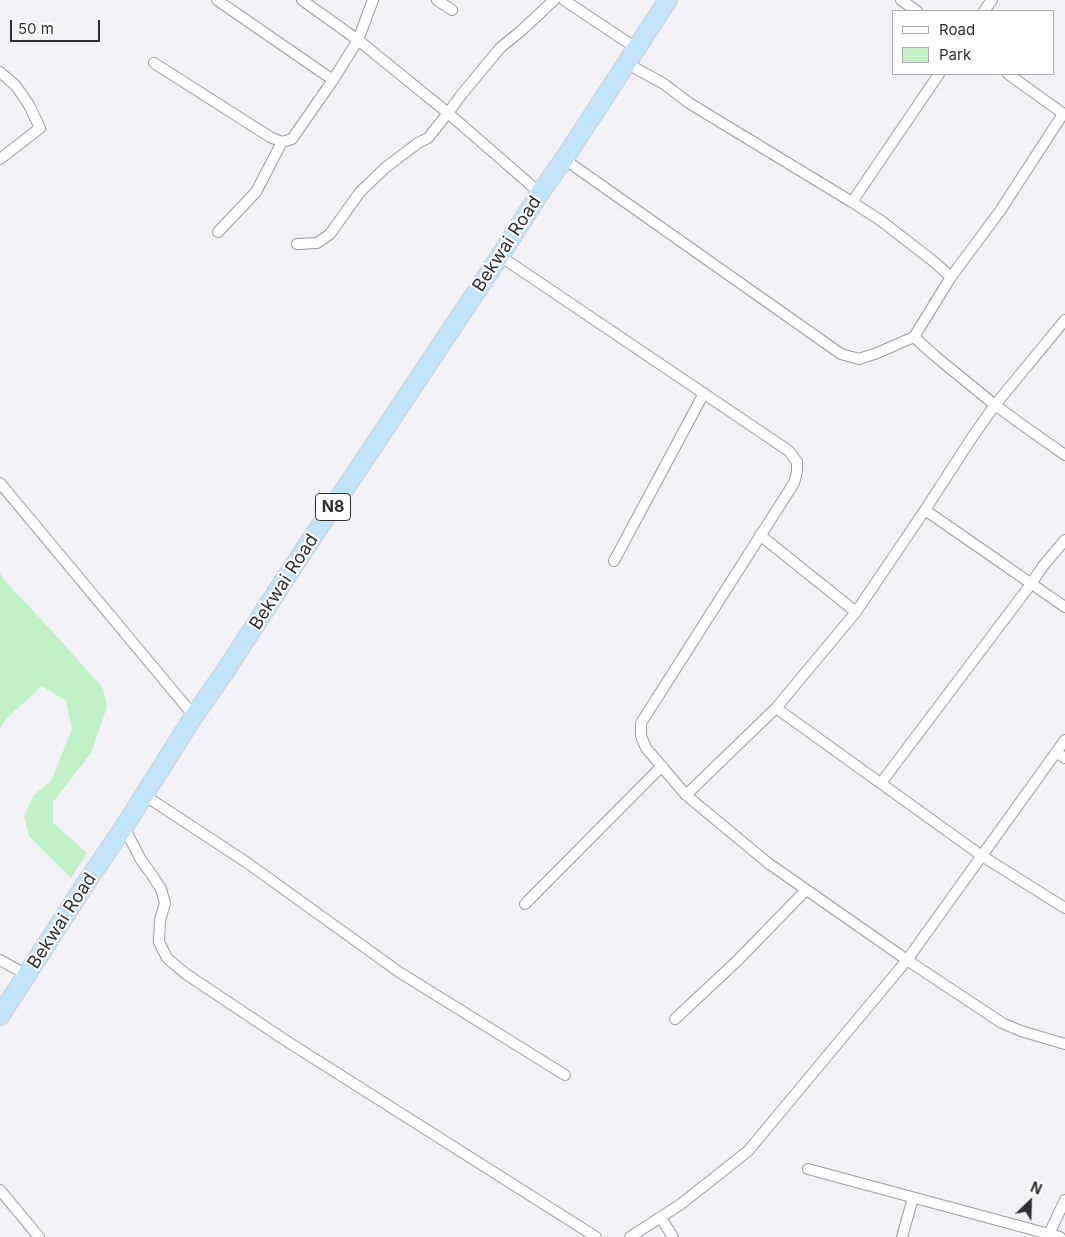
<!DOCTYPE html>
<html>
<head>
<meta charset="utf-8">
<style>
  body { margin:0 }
  #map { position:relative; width:1065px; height:1237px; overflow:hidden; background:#f2f1f5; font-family:Inter,sans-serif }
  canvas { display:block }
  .legend { position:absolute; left:892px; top:10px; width:162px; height:65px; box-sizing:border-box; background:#fff; border:1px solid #acabac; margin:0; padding:6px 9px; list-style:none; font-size:15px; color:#2f2e30 }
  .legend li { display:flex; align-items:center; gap:10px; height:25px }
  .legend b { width:25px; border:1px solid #acabac }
  .north { position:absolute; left:1005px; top:1177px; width:50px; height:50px; -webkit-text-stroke:4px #fff; paint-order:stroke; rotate:24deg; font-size:14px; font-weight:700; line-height:20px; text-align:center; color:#2f2e30 }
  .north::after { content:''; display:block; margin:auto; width:18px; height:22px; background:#2f2e30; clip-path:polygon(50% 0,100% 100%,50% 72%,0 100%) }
  .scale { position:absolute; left:10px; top:20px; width:90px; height:22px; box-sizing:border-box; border:2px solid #2f2e30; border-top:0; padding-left:6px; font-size:15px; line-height:18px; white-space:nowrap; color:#2f2e30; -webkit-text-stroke:4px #fff; paint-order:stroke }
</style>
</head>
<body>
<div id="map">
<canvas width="1065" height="1237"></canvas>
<ul class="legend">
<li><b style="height:6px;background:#fff"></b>Road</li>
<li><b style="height:14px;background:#c1f1c6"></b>Park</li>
</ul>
<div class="north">N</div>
<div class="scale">50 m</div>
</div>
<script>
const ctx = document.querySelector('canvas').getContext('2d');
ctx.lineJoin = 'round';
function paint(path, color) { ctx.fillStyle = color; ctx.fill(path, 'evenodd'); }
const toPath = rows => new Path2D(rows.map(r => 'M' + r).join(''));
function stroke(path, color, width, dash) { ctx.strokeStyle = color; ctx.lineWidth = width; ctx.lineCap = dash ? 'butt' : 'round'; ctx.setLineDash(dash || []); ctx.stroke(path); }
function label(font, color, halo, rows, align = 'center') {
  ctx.font = font + ' Inter,sans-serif'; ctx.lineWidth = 4; ctx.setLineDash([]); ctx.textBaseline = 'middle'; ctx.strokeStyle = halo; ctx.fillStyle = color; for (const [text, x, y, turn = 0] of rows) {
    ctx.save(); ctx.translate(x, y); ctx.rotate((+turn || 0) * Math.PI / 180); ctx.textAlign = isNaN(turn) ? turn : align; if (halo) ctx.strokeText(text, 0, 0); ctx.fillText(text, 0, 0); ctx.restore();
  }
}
paint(toPath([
  [0,573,4,580,52,631,103,688,107,707,91,753,53,802,53,823,87,853,71,878,29,836,24,816,34,795,51,781,72,729,66,701,42,686,6,719,0,728]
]), '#c1f1c6');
const minor = toPath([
  [217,0,333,80],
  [302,0,358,40,448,113,540,193],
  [437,0,452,10],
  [564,0,636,48],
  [901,0,917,11],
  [984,11,992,0],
  [154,63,270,137,282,142,292,139,333,80,358,40,373,0],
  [626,63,664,84,689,103,852,202],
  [0,72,16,86,29,105,40,128,0,159],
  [939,74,852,202,880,220,933,261,951,277],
  [1008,74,1065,115],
  [1063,114,1000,211,951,277,914,337,935,356,995,405,1021,424,1065,455],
  [564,159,841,354,859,359,877,353,914,337],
  [218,232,256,192,282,142],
  [297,244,317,243,330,234,360,192,385,168,418,143,428,138,448,113,462,94,500,48,522,30,554,0],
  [500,256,789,451,797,462,797,472,794,483,641,723,641,736,646,748,686,795,768,863,907,960,1002,1023,1021,1031,1065,1044],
  [0,483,194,716],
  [925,510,1065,607],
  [760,535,856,612],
  [614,561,704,393],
  [776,708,982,856,1065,908],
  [1056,752,1065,758],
  [881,783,1031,584,1043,566,1065,540],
  [144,795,246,862,399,972,565,1075],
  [686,795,776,708,856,612,925,510,973,436,995,405,1065,320],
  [124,827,141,860,152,875,161,889,165,903,160,920,159,942,167,958,186,974,288,1042,596,1237],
  [525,904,662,766],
  [0,960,27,975],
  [675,1019,738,960,806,890],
  [808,1169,1060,1237],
  [0,1190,39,1237],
  [661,1218,673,1237],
  [630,1237,681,1204,748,1151,907,960,1065,740],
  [902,1237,913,1198],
  [1046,1237,1049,1234,1065,1200]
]);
const trunk = toPath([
  [0,1016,90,877,124,827,194,716,224,673,304,550,377,441,500,256,540,193,564,159,668,0]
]);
stroke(minor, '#9c9b9f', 12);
stroke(trunk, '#cdcdcd', 20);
stroke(minor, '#fff', 10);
stroke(trunk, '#c2e4fb', 18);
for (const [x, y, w] of [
  [333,507,35]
]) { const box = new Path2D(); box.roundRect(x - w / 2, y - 13.5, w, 27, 4); ctx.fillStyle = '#fff'; ctx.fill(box); stroke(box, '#2f2e30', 1); }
label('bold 16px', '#2f2e30', null, [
  ["N8",333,507]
]);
label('18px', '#2f2e30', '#fff', [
  ["Bekwai Road",507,244,-57],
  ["Bekwai Road",284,582,-57],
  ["Bekwai Road",62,921,-57]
]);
</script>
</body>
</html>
